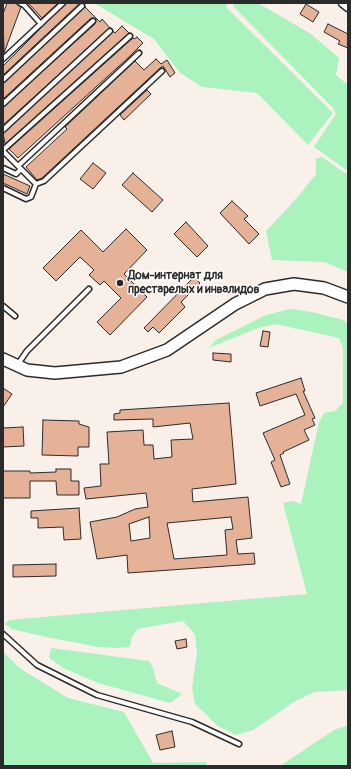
<!DOCTYPE html>
<html>
<head>
<meta charset="utf-8">
<style>
  body { margin:0 }
  #map { position:relative; width:351px; height:769px; overflow:hidden; background:#faf0ea; font-family:Pangolin,sans-serif }
  canvas { display:block }
  .frame { position:absolute; inset:0; border:4px solid #2b2b2b; pointer-events:none }
</style>
</head>
<body>
<div id="map">
<canvas width="351" height="769"></canvas>
<div class="frame"></div>
</div>
<script>
const ctx = document.querySelector('canvas').getContext('2d');
ctx.lineJoin = 'round';
function paint(path, color) { ctx.fillStyle = color; ctx.fill(path, 'evenodd'); }
const toPath = rows => new Path2D(rows.map(r => 'M' + r).join(''));
function stroke(path, color, width, dash) { ctx.strokeStyle = color; ctx.lineWidth = width; ctx.lineCap = dash ? 'butt' : 'round'; ctx.setLineDash(dash || []); ctx.stroke(path); }
function label(font, color, halo, rows, align = 'center') {
  ctx.font = font + ' Pangolin,sans-serif'; ctx.lineWidth = 3; ctx.setLineDash([]); ctx.textBaseline = 'middle'; ctx.strokeStyle = halo; ctx.fillStyle = color; for (const [text, x, y, turn = 0] of rows) {
    ctx.save(); ctx.translate(x, y); ctx.rotate((+turn || 0) * Math.PI / 180); ctx.textAlign = isNaN(turn) ? turn : align; if (halo) ctx.strokeText(text, 0, 0); ctx.fillText(text, 0, 0); ctx.restore();
  }
}
paint(toPath([
  [94,3,228,3,226,7,333,113,308,145,257,93,202,87,180,73,154,39],
  [235,3,258,3,311,34,339,58,336,75,348,85,348,171,314,147,336,114,333,108,233,6],
  [322,157,348,175,348,272,324,262,272,260,266,231,296,199,316,174,316,159],
  [290,309,312,312,343,320,348,324,348,690,314,692,294,702,253,730,236,735,218,726,195,704,192,688,197,653,195,634,183,621,137,629,132,637,130,647,118,648,98,647,46,637,12,629,5,624,9,620,307,594,283,503,293,501,301,504,319,422,324,413,335,411,343,403,343,348,339,338,276,324,258,328,209,348,216,340,266,315],
  [51,648,149,661,153,668,157,683,182,694,170,703,98,683,65,669,49,658],
  [3,652,21,669,68,698,124,712,153,763,207,762,206,766,3,766],
  [348,725,348,766,280,766,334,730]
]), '#aaf2be');
const building = toPath([
  [7,3,15,3,21,7,4,53,3,14,7,3],
  [28,3,58,3,42,18,28,3],
  [66,3,80,3,3,75,3,66,66,3],
  [306,4,319,12,313,22,300,14,306,4],
  [85,7,100,22,102,19,110,28,3,125,3,107,95,24,96,19,91,18,3,99,3,83,85,7],
  [328,24,348,34,348,48,338,44,340,41,324,32,328,24],
  [122,26,129,33,5,144,3,133,113,31,115,33,122,26],
  [137,37,143,43,130,56,18,158,9,149,133,38,134,39,137,37],
  [156,59,161,64,167,60,175,73,170,77,163,66,160,68,42,178,37,180,26,167,67,129,65,127,135,61,144,70,156,59],
  [147,90,151,94,124,120,120,115,147,90],
  [93,163,106,173,93,189,80,179,93,163],
  [133,173,163,200,152,212,122,185,133,173],
  [3,174,30,186,27,194,3,183,3,174],
  [232,201,248,216,244,219,259,234,249,244,220,213,232,201],
  [186,222,208,246,197,257,174,234,186,222],
  [126,229,147,250,124,274,147,297,110,335,97,322,121,298,104,281,100,285,89,275,94,270,80,257,56,281,43,268,81,230,103,252,126,229],
  [194,277,200,283,181,302,185,307,159,333,153,327,148,332,144,328,194,277],
  [263,331,270,332,268,347,260,346,263,331],
  [213,353,231,354,231,362,213,360,213,353],
  [301,378,305,391,303,391,315,418,312,419,315,425,304,430,309,440,283,452,284,453,280,455,290,484,281,487,271,462,275,460,263,433,305,415,296,394,260,406,256,393,301,378],
  [3,388,12,394,3,407,3,388],
  [229,403,236,484,192,489,193,502,248,497,252,538,236,540,238,554,254,553,255,564,128,573,127,555,97,559,90,522,117,517,135,509,148,507,146,493,86,499,84,488,101,486,100,464,109,464,107,432,143,430,144,445,153,445,154,459,172,457,171,440,193,439,190,423,153,427,153,419,114,420,114,414,120,413,120,410,229,403],
  [149,517,150,538,131,541,129,524,149,517],
  [231,517,233,529,225,530,227,555,174,559,167,523,231,517],
  [43,420,79,421,79,424,89,427,89,447,78,447,78,456,42,455,43,420],
  [23,427,24,446,3,447,3,428,23,427],
  [56,469,71,469,71,481,79,481,79,495,57,495,56,481,30,481,30,498,3,498,3,471,30,471,30,473,56,472,56,469],
  [79,508,81,539,64,540,63,527,38,528,38,518,31,518,31,511,79,508],
  [56,564,56,576,13,577,13,565,56,564],
  [186,639,187,647,177,649,175,641,186,639],
  [172,731,175,747,160,750,156,735,172,731]
]);
paint(building, '#e5b298');
stroke(building, '#2b2b2b', 1);
const service = toPath([
  [20,3,24,5,41,24],
  [3,59,63,3],
  [3,80,82,6],
  [3,104,93,21],
  [3,130,110,31],
  [3,150,130,36],
  [3,151,36,184,31,197,26,199,3,188],
  [18,166,139,53],
  [3,168,16,174,21,169],
  [36,184,44,181,162,71],
  [3,306,15,316],
  [18,364,27,351,89,289],
  [3,634,37,665,97,695,192,722,239,744]
]);
const minor = toPath([
  [343,3,348,7]
]);
const secondary = toPath([
  [3,359,27,370,55,373,121,367,167,350,235,304,265,289,294,284,324,288,348,297]
]);
stroke(service, '#2b2b2b', 7);
stroke(minor, '#2b2b2b', 11);
stroke(secondary, '#2b2b2b', 14);
stroke(service, '#fff', 4);
stroke(minor, '#fff', 8);
stroke(secondary, '#fff', 11);
for (const [x, y, r, color] of [
  [120,283,4,"#2b2b2b"]
]) { const dot = new Path2D(); dot.arc(x, y, r, 0, 2 * Math.PI); ctx.fillStyle = color; ctx.fill(dot); stroke(dot, '#fff', 1.5); }
label('bold 12px', '#2b2b2b', '#fff', [
  ["Дом-интернат для",128,276],
  ["престарелых и инвалидов",128,290]
], 'left');
</script>
</body>
</html>
